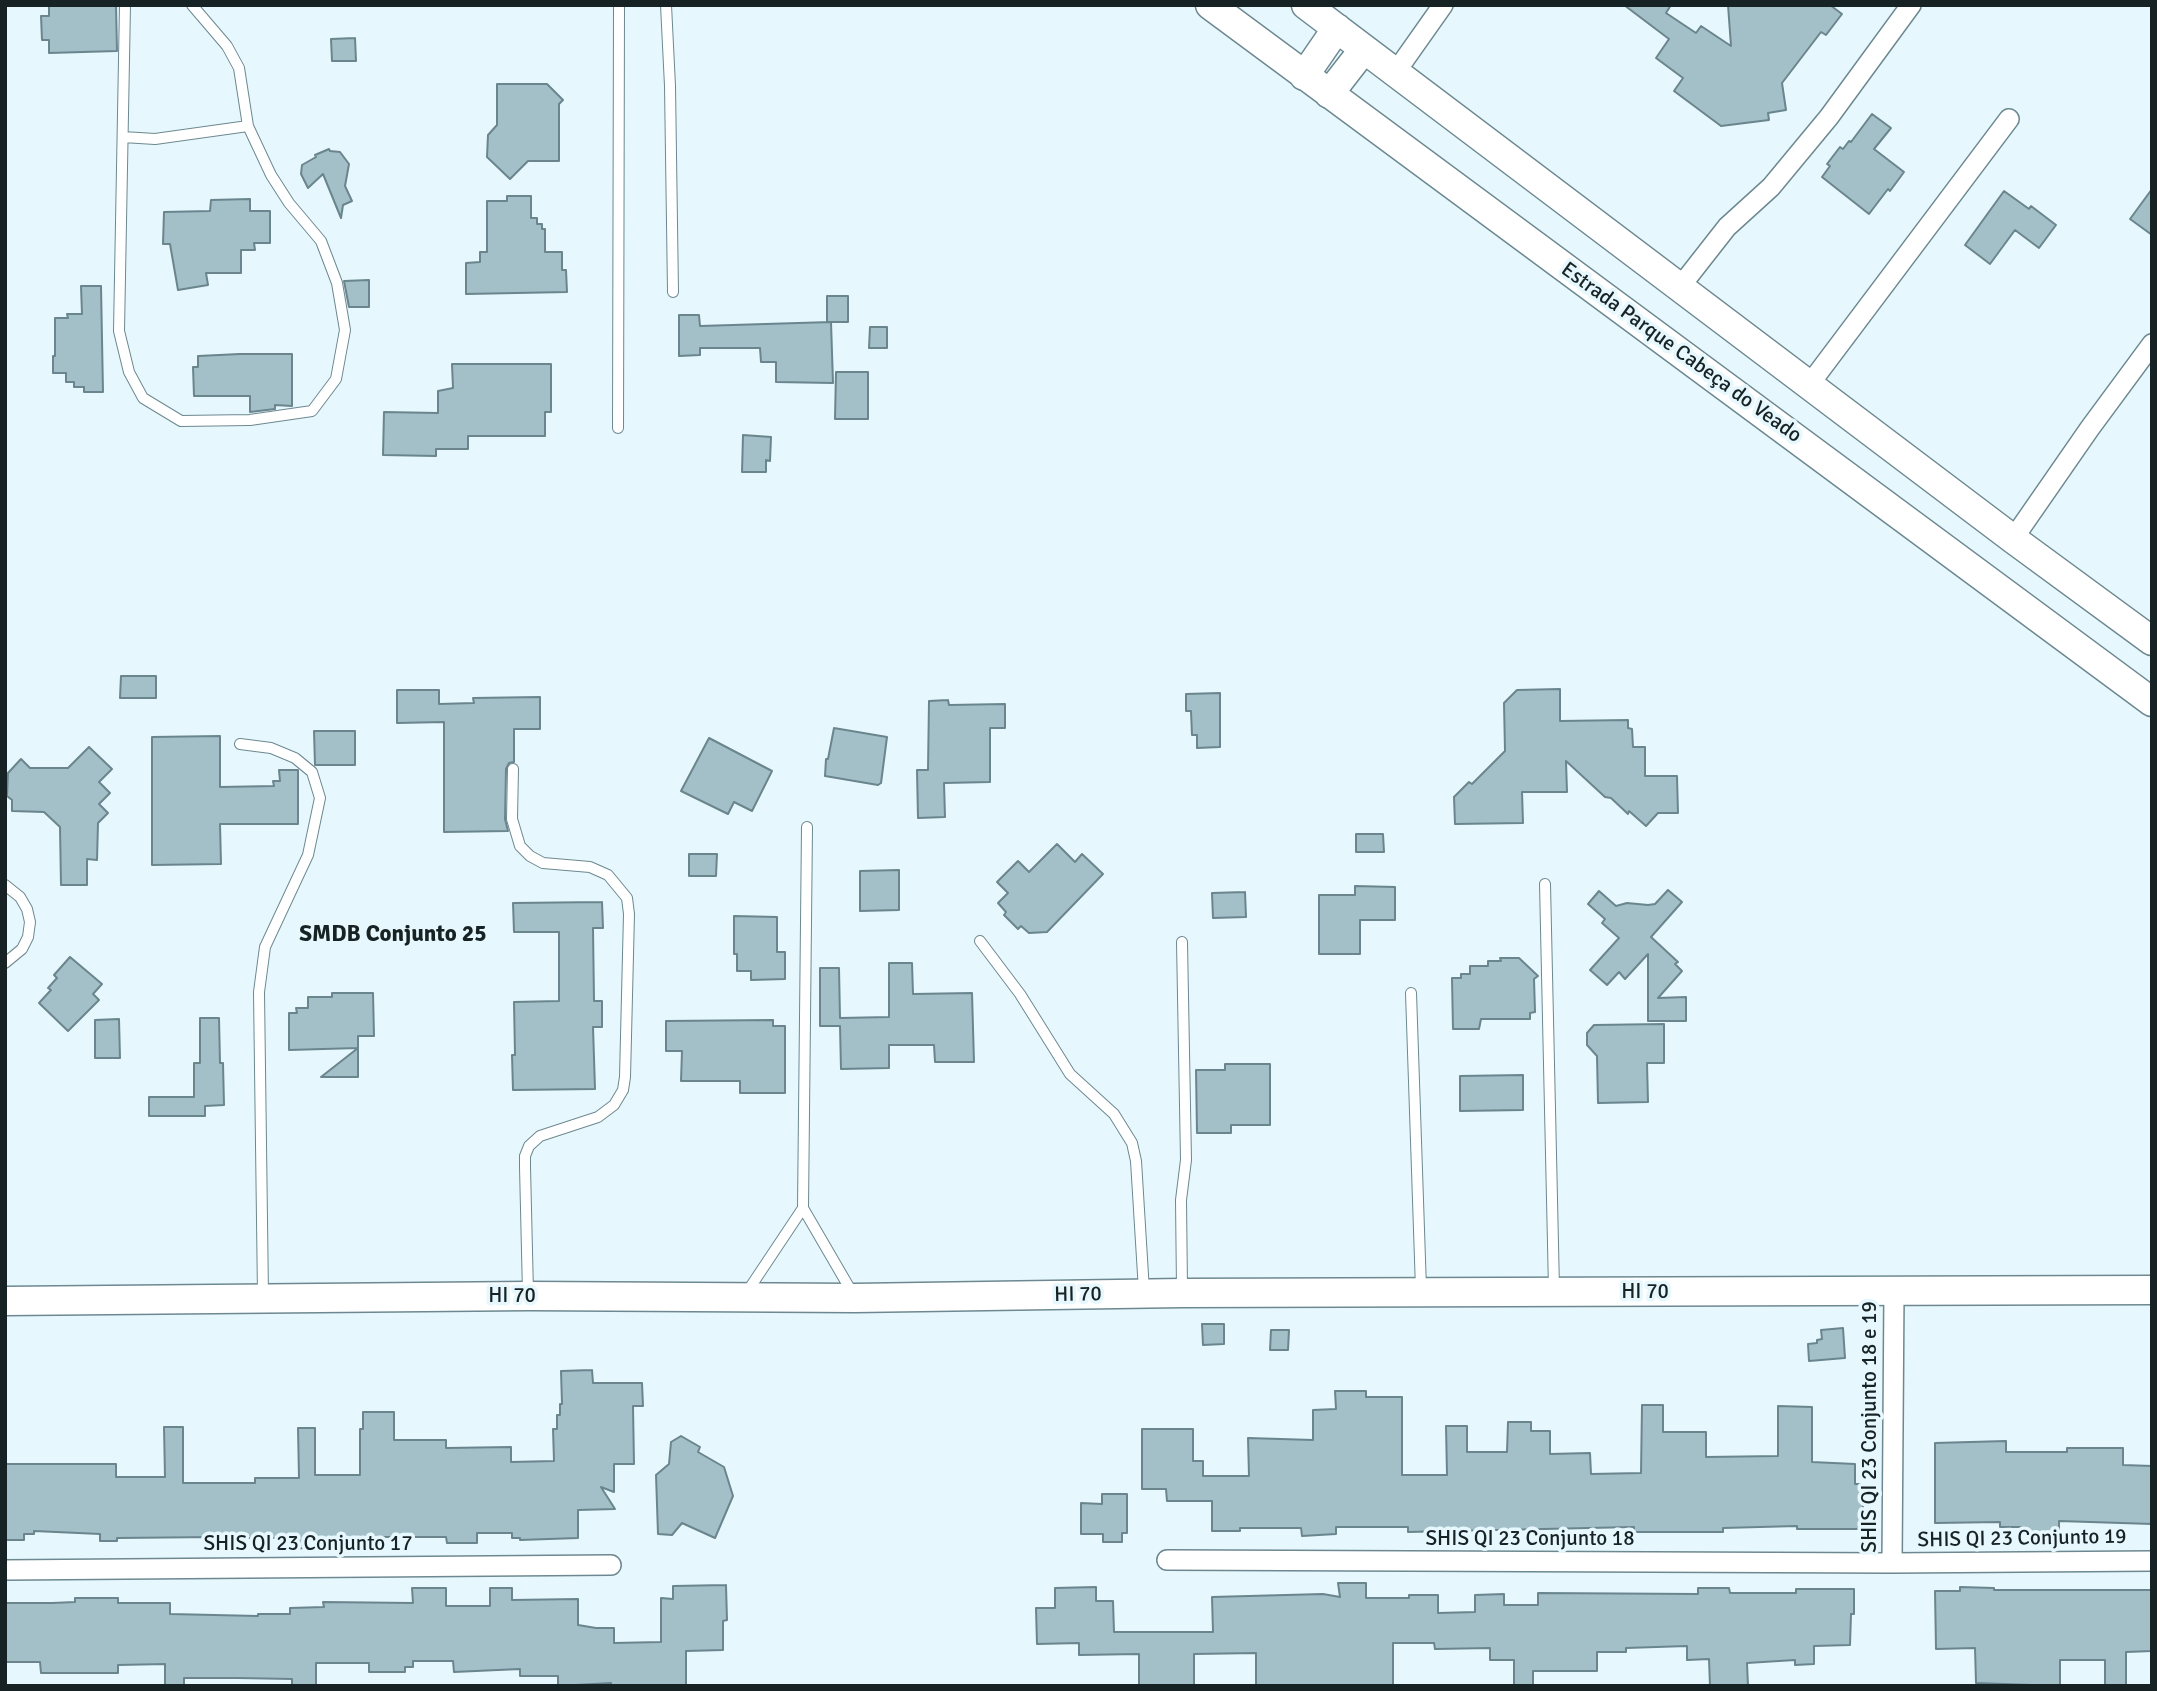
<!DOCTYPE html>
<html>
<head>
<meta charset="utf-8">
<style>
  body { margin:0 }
  #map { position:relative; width:2157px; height:1691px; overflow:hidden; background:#e6f8fd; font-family:Signika,sans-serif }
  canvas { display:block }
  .frame { position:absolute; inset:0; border:7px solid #172225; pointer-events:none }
</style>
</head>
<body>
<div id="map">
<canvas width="2157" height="1691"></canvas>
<div class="frame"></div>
</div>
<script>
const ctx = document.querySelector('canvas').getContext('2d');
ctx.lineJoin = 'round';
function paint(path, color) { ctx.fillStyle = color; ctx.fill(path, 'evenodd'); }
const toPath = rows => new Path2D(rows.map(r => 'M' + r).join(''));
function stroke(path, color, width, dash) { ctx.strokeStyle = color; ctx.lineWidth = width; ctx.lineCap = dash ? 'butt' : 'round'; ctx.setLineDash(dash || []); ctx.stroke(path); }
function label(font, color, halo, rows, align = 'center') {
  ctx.font = font + ' Signika,sans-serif'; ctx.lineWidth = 7; ctx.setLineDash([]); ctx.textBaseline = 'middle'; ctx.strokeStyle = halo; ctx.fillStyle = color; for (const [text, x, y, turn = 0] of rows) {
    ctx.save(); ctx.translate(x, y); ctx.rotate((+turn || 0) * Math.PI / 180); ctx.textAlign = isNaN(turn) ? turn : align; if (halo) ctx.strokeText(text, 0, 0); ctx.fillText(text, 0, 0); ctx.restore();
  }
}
const building = toPath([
  [49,5,116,5,117,51,49,53,49,40,42,40,41,16,49,16,49,5],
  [1624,5,1671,5,1666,13,1696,33,1701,26,1731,46,1728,5,1830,5,1842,14,1826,35,1821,32,1782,83,1786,110,1768,113,1769,120,1721,126,1674,91,1683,78,1656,58,1669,39,1624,5],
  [355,38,356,61,332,61,331,39,355,38],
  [497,84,547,84,563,100,559,104,559,161,528,161,510,179,487,157,488,135,497,125,497,84],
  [1872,114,1891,128,1874,149,1904,172,1890,191,1888,189,1869,214,1822,177,1830,166,1827,164,1840,147,1843,149,1849,141,1851,142,1872,114],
  [329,149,330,151,340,152,349,164,345,186,352,201,343,205,341,218,323,174,308,188,301,174,302,165,316,157,315,155,329,149],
  [2152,189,2152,235,2130,219,2152,189],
  [2004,191,2029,209,2031,206,2056,225,2039,248,2015,230,1990,264,1965,245,2004,191],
  [507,196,531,196,531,218,537,218,537,224,542,224,542,229,545,229,545,252,562,252,562,270,566,270,567,292,466,294,466,263,480,262,480,252,487,252,487,201,507,201,507,196],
  [250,199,250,211,270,211,270,243,254,243,255,250,241,250,241,273,206,273,208,285,178,290,170,244,163,244,164,212,210,211,211,200,250,199],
  [369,280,369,307,349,307,344,281,369,280],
  [81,286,101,286,103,392,84,392,84,387,74,387,74,382,66,382,66,373,53,373,53,356,55,356,55,318,68,318,67,314,82,314,81,286],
  [827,296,848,296,848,322,827,322,827,296],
  [679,315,699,315,700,326,831,322,833,383,776,382,776,362,761,362,760,348,700,348,700,355,679,356,679,315],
  [870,327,887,327,887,348,869,348,870,327],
  [240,354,292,354,292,406,275,405,275,409,250,412,250,396,194,396,193,367,198,367,198,356,240,354],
  [452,364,551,364,551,412,545,412,545,436,468,436,468,449,436,449,436,456,383,455,384,412,438,413,438,391,453,388,452,364],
  [836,372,868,372,868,419,835,419,836,372],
  [743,435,771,437,770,461,766,460,766,472,742,472,743,435],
  [121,676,156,676,156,698,120,698,121,676],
  [1560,689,1560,721,1628,720,1628,728,1632,729,1633,747,1645,747,1645,776,1677,776,1678,813,1658,813,1646,826,1629,811,1628,814,1611,798,1605,797,1566,761,1567,792,1522,792,1523,823,1455,824,1454,797,1469,782,1472,784,1505,751,1504,703,1517,690,1560,689],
  [397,690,439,690,439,704,474,703,473,698,540,697,540,729,514,729,514,762,509,763,506,769,505,819,508,831,444,832,444,722,397,723,397,690],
  [1220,693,1220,747,1197,748,1197,735,1192,735,1191,711,1186,711,1186,694,1220,693],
  [948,700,949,705,1005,704,1005,728,990,728,990,782,944,783,945,817,918,818,917,770,928,770,929,701,948,700],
  [834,728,887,737,881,783,878,785,825,776,826,759,828,759,834,728],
  [314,731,355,731,355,765,315,765,314,731],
  [220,736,220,787,274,786,273,781,280,781,279,770,298,770,298,824,220,824,221,864,152,865,152,737,220,736],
  [709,738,772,771,752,811,734,802,728,814,681,791,709,738],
  [89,747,112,769,99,782,110,793,99,804,108,813,98,823,97,860,87,859,87,885,61,885,60,827,44,812,12,811,12,800,7,796,8,773,21,759,30,768,68,768,89,747],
  [1356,834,1383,834,1384,852,1356,852,1356,834],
  [1057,844,1075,862,1082,854,1103,874,1047,932,1029,933,1021,926,1018,929,1004,915,1006,912,998,903,1008,893,997,882,1018,861,1029,872,1057,844],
  [689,854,717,854,716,876,689,876,689,854],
  [899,870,899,910,860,911,860,871,899,870],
  [1355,886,1395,887,1395,920,1360,920,1360,954,1319,954,1319,895,1355,895,1355,886],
  [1668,890,1682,902,1651,937,1678,962,1675,964,1682,971,1658,998,1686,997,1686,1021,1648,1021,1648,954,1625,979,1619,972,1607,985,1590,970,1619,938,1602,923,1605,919,1588,904,1599,891,1616,906,1627,903,1648,905,1655,904,1668,890],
  [1245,892,1246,917,1213,918,1212,893,1245,892],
  [602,902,603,928,593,928,594,1001,602,1001,602,1027,593,1027,595,1089,513,1090,512,1055,515,1055,514,1002,559,1001,559,932,514,932,513,903,602,902],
  [734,916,777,917,777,952,785,952,785,979,751,980,751,971,737,971,737,954,734,954,734,916],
  [70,957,102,984,93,994,99,1000,68,1031,39,1003,51,990,48,988,57,978,54,975,70,957],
  [1500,958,1519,958,1538,976,1534,979,1535,1012,1530,1013,1530,1019,1481,1019,1479,1029,1453,1029,1452,978,1461,978,1461,974,1470,974,1470,966,1488,966,1488,961,1501,961,1500,958],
  [889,963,912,963,913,994,972,993,974,1062,935,1062,934,1045,889,1045,889,1068,841,1069,840,1026,820,1026,820,968,839,968,840,1018,889,1017,889,963],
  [332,993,373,993,374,1036,358,1036,358,1077,321,1077,358,1048,289,1050,289,1013,297,1013,296,1008,308,1008,308,997,332,997,332,993],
  [200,1018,219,1018,220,1063,223,1063,224,1105,205,1106,205,1116,149,1116,149,1097,194,1097,194,1063,200,1063,200,1018],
  [119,1019,120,1058,95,1058,95,1020,119,1019],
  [773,1020,773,1026,785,1026,785,1093,740,1093,740,1081,681,1081,682,1051,666,1051,666,1021,773,1020],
  [1664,1024,1664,1063,1647,1063,1648,1102,1598,1103,1597,1056,1587,1045,1587,1033,1594,1025,1664,1024],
  [1225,1064,1270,1064,1270,1125,1231,1125,1231,1133,1197,1133,1196,1070,1225,1070,1225,1064],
  [1523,1075,1523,1110,1460,1111,1460,1076,1523,1075],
  [1202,1324,1224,1324,1224,1344,1203,1345,1202,1324],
  [1843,1328,1845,1358,1809,1361,1808,1344,1817,1343,1817,1340,1822,1339,1821,1330,1843,1328],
  [1271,1330,1289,1330,1288,1350,1270,1350,1271,1330],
  [592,1370,593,1383,642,1383,643,1406,633,1406,634,1464,614,1464,614,1492,601,1487,615,1509,578,1510,578,1538,520,1540,520,1538,512,1538,512,1533,477,1533,477,1543,447,1543,446,1537,381,1537,381,1547,347,1547,348,1539,309,1539,309,1548,281,1549,281,1538,241,1538,241,1545,216,1545,216,1537,117,1538,117,1541,100,1541,100,1534,34,1531,34,1534,24,1534,24,1540,5,1540,5,1464,116,1464,116,1477,165,1477,164,1427,183,1427,183,1483,255,1483,255,1478,299,1478,298,1428,315,1428,315,1475,360,1475,360,1429,363,1429,363,1412,394,1412,394,1440,446,1440,446,1448,511,1447,511,1462,554,1461,553,1429,557,1429,557,1415,560,1415,560,1404,562,1404,561,1371,592,1370],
  [1335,1391,1366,1391,1366,1397,1402,1397,1402,1475,1447,1475,1446,1426,1467,1426,1467,1452,1507,1452,1508,1422,1531,1422,1531,1431,1550,1431,1550,1454,1590,1453,1591,1474,1641,1473,1642,1405,1663,1405,1663,1432,1706,1432,1706,1457,1778,1456,1778,1406,1812,1407,1812,1462,1855,1464,1855,1484,1863,1484,1863,1529,1797,1529,1797,1526,1723,1528,1723,1532,1634,1532,1634,1527,1408,1532,1408,1527,1336,1527,1336,1534,1302,1536,1301,1528,1240,1528,1240,1531,1212,1531,1212,1501,1167,1501,1166,1489,1142,1489,1142,1429,1193,1429,1193,1461,1203,1461,1203,1476,1249,1476,1248,1438,1313,1440,1313,1410,1336,1409,1335,1391],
  [681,1436,700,1447,698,1452,724,1467,733,1496,715,1538,682,1523,672,1535,658,1534,656,1475,669,1464,671,1442,681,1436],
  [2006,1441,2006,1452,2067,1452,2067,1448,2123,1448,2123,1465,2152,1466,2152,1524,2059,1521,2059,1535,2025,1535,2026,1527,2000,1527,2000,1522,1935,1523,1935,1443,2006,1441],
  [1102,1494,1127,1494,1127,1533,1122,1533,1122,1542,1103,1542,1103,1534,1081,1534,1081,1503,1102,1504,1102,1494],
  [1338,1583,1366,1583,1366,1598,1409,1598,1409,1595,1438,1595,1438,1613,1475,1612,1475,1595,1504,1594,1504,1605,1538,1605,1538,1593,1698,1594,1698,1588,1729,1588,1730,1593,1796,1593,1796,1589,1854,1589,1854,1614,1851,1614,1850,1645,1814,1646,1814,1664,1795,1665,1795,1660,1747,1663,1748,1686,1710,1686,1709,1659,1687,1660,1687,1646,1626,1648,1626,1652,1597,1652,1597,1671,1533,1671,1533,1686,1514,1686,1514,1660,1490,1660,1490,1648,1435,1649,1434,1643,1393,1643,1393,1685,1256,1686,1256,1653,1194,1654,1194,1686,1139,1686,1139,1654,1079,1655,1079,1643,1037,1644,1036,1608,1055,1608,1055,1588,1096,1587,1096,1601,1113,1601,1114,1632,1213,1632,1212,1597,1323,1594,1340,1597,1338,1583],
  [726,1585,727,1620,723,1621,723,1650,686,1651,686,1686,611,1686,611,1683,558,1686,558,1676,520,1676,520,1669,454,1672,453,1661,413,1661,413,1667,405,1667,405,1672,369,1672,369,1663,316,1663,316,1686,292,1685,292,1679,237,1678,184,1678,184,1686,165,1686,165,1664,118,1665,118,1673,41,1673,40,1662,5,1662,5,1603,52,1603,75,1602,75,1598,118,1598,118,1603,170,1603,170,1614,258,1616,258,1614,290,1614,290,1608,324,1607,323,1602,413,1603,412,1588,446,1588,446,1606,490,1606,490,1588,512,1588,512,1600,578,1599,578,1625,596,1628,614,1628,614,1643,661,1642,661,1598,673,1599,673,1586,726,1585],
  [1960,1587,1994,1588,1994,1590,2152,1590,2152,1651,2126,1652,2126,1686,2105,1686,2105,1660,2060,1660,2060,1686,1976,1683,1975,1648,1936,1649,1935,1591,1960,1591,1960,1587]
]);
paint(building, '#a3c0c8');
stroke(building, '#6a858d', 2);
const lane = toPath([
  [192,5,227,46,239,68,248,126],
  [666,5,670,86,673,292],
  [123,137,155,139,248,126,271,175,289,203,321,241,337,283,345,330,336,379,312,411,250,420,181,421,143,398,129,372,119,331,125,5],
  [618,428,619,5],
  [240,744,271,748,295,758,312,772,320,798,308,855,265,947,259,992,263,1296],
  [513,769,512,819,520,846,530,856,543,863,590,867,608,875,627,898,629,914,625,1077,623,1090,614,1105,598,1117,540,1136,529,1146,525,1156,525,1167,528,1293],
  [807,827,803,1208,853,1294],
  [1545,884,1554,1289],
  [5,885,20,897,27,909,30,922,28,937,22,949,5,963],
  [980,941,1020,994,1070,1074,1114,1114,1132,1143,1136,1161,1144,1291],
  [1411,993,1421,1289],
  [1182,1289,1181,1200,1186,1160,1182,942],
  [747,1292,803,1208]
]);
const street = toPath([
  [1395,73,1443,5],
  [1680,287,1727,227,1771,187,1829,117,1911,5],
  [1809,385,2009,119],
  [2013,539,2090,428,2152,344],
  [1167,1560,1892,1563,2152,1561],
  [1892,1563,1894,1290],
  [5,1570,611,1565]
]);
const secondary = toPath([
  [1210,5,2152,702],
  [1306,5,2013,539,2152,641],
  [1304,76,1337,28],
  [1329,94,1364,49],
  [5,1301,528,1296,855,1298,1182,1293,2152,1290]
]);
stroke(lane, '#6d8890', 12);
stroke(street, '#6d8890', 22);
stroke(secondary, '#6d8890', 31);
stroke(lane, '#fff', 10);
stroke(street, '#fff', 19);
stroke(secondary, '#fff', 28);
label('21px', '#172225', '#e6f8fd', [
  ["Estrada Parque Cabeça do Veado",1681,353,36],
  ["HI 70",1645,1292],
  ["HI 70",1078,1295,-1],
  ["HI 70",512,1296],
  ["SHIS QI 23 Conjunto 18 e 19",1870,1427,-90],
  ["SHIS QI 23 Conjunto 18",1530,1539],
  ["SHIS QI 23 Conjunto 19",2022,1539,-1],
  ["SHIS QI 23 Conjunto 17",308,1544]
]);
label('bold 23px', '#172225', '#e6f8fd', [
  ["SMDB Conjunto 25",393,935]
]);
</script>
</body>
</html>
